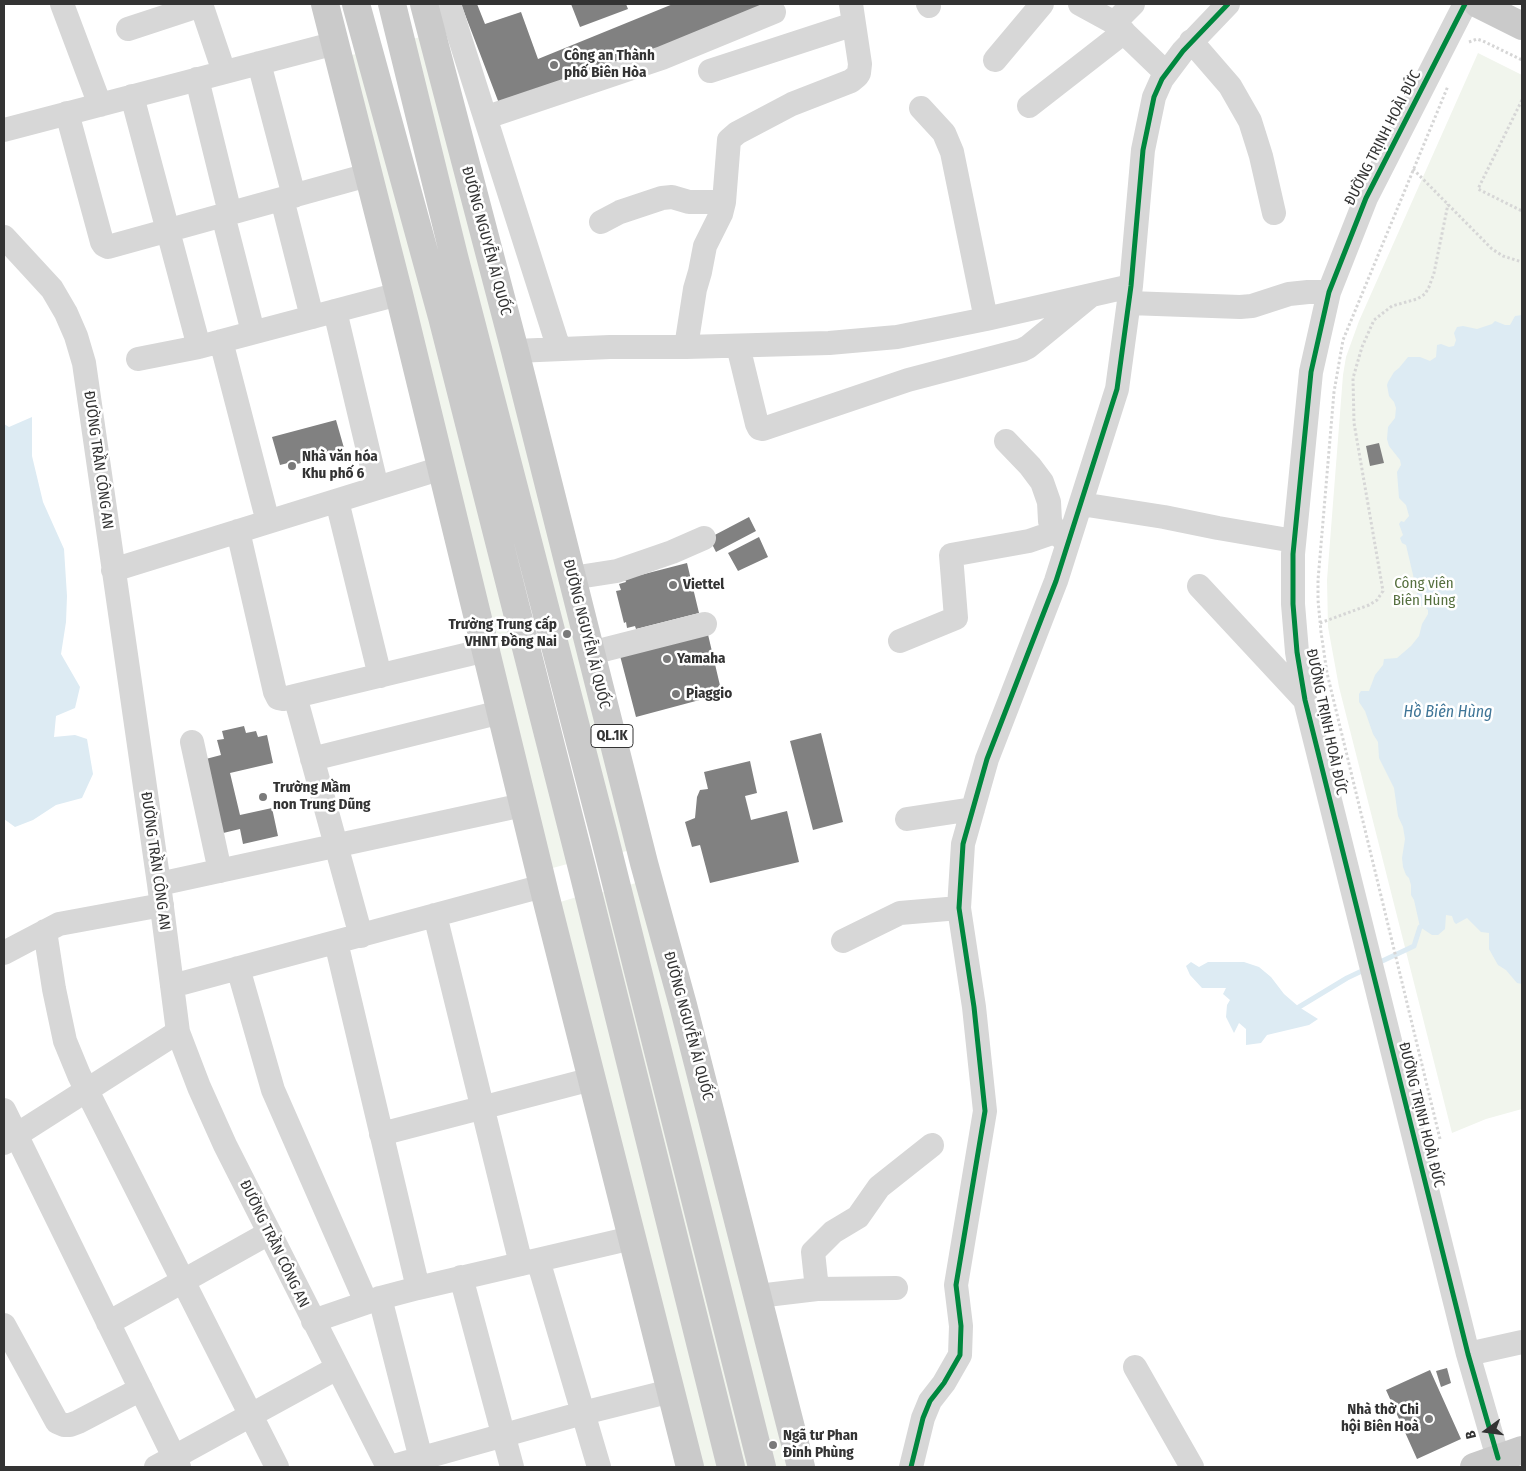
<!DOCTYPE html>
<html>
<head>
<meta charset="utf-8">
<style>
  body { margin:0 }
  #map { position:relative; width:1526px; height:1471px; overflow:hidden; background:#fff; font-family:"Fira Sans Condensed",sans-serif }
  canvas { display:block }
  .frame { position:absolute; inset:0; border:5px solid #333; pointer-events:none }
  .north { position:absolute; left:1461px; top:1406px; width:50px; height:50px; -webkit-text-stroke:4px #fff; paint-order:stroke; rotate:256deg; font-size:14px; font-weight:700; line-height:20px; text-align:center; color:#333 }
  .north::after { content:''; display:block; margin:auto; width:18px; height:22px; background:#333; clip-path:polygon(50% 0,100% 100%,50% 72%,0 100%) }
</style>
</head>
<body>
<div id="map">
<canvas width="1526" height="1471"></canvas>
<div class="frame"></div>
<div class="north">B</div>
</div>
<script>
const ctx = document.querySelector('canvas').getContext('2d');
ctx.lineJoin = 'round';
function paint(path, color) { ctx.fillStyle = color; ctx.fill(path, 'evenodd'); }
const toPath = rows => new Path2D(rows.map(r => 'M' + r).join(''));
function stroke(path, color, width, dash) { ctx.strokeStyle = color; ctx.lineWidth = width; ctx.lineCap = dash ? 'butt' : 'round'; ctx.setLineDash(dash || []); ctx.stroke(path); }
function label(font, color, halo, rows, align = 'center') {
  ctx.font = font + ' "Fira Sans Condensed",sans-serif'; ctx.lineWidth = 5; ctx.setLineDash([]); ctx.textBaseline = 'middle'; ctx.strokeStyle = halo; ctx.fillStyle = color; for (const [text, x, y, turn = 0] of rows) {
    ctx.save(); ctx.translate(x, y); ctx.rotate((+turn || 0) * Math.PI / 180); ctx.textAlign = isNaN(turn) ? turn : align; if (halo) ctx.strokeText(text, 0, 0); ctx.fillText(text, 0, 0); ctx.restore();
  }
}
paint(toPath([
  [422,37,631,850,618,853,411,39],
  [360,53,571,863,549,869,348,56],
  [1478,53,1522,75,1522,1109,1486,1119,1452,1133,1339,687,1328,627,1327,580,1343,375,1346,357,1359,321],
  [639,882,791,1467,772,1467,626,886],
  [608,891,753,1467,741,1467,599,893],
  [580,896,721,1467,700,1467,557,903]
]), '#f1f5ed');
paint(toPath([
  [1522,315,1522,984,1517,983,1506,970,1498,965,1494,958,1489,949,1489,933,1481,932,1467,918,1456,924,1454,922,1452,916,1446,915,1445,929,1438,935,1432,935,1420,927,1414,900,1411,895,1411,885,1409,878,1406,875,1403,867,1402,858,1405,839,1403,827,1398,816,1394,788,1379,758,1378,742,1373,734,1365,711,1359,702,1359,694,1361,691,1369,691,1375,675,1383,665,1384,659,1397,658,1411,646,1419,636,1422,624,1428,614,1428,610,1424,606,1419,606,1417,599,1417,592,1406,545,1402,543,1400,538,1403,535,1399,524,1401,521,1404,522,1409,516,1406,505,1399,498,1397,472,1401,465,1400,460,1389,446,1387,439,1388,427,1395,418,1396,408,1394,402,1389,396,1387,385,1388,382,1394,372,1399,368,1408,357,1420,357,1430,361,1436,357,1437,345,1441,344,1449,347,1454,346,1456,340,1454,333,1457,327,1463,326,1477,329,1492,324,1495,321,1505,325,1510,325,1515,316],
  [32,417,32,456,43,502,64,549,67,596,66,622,61,654,80,687,75,708,56,716,54,737,75,735,87,739,93,774,82,798,56,805,33,820,15,827,4,819,4,424,9,427],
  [1191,962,1199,967,1208,962,1244,962,1259,967,1271,977,1284,994,1299,1007,1318,1019,1309,1025,1267,1035,1261,1043,1246,1045,1246,1029,1239,1023,1234,1033,1226,1017,1227,1005,1230,1000,1223,994,1226,988,1202,988,1190,975,1186,966]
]), '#ddebf3');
stroke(toPath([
  [1378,963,1414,946,1420,927],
  [1299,1007,1347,978,1366,969]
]), '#ddebf3', 5);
paint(toPath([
  [461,4,477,4,485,24,521,12,538,59,673,4,777,4,500,106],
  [571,4,626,4,628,9,580,27],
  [336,420,344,448,323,454,324,457,297,464,296,461,280,465,272,437],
  [1379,443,1384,463,1370,466,1366,446],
  [749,517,756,531,716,552,709,538],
  [759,537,768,557,738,571,728,553],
  [687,563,699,613,636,629,635,626,627,628,626,622,624,623,616,591,621,590,619,584,626,582,625,579],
  [706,626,722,694,636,717,618,648],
  [244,726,246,733,256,731,258,737,267,735,273,763,230,773,240,815,272,808,278,836,243,844,240,829,219,834,202,760,221,755,217,740,224,739,222,731],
  [821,733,843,822,813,830,790,741],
  [750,761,757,793,745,796,751,820,787,811,799,862,710,883,700,845,692,847,685,822,695,818,697,797,700,790,708,789,704,772],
  [1447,1368,1451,1383,1441,1387,1436,1371],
  [1430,1370,1461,1439,1417,1459,1386,1390]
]), '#818181');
stroke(toPath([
  [1469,42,1477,39,1483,41,1522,60],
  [1522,100,1478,189,1522,211],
  [1413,169,1492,249,1503,256,1522,262],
  [1320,623,1369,605,1377,600,1383,591,1354,423,1353,378,1362,347,1374,320,1392,306,1417,299,1425,294,1429,287,1434,273,1448,204],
  [1440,1139,1327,673,1321,632,1318,600,1318,580,1334,392,1343,340,1448,86]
]), '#d6d6d6', 3, [2.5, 2.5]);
stroke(toPath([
  [62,4,100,105],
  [201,4,224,72],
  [928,4,929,6],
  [1080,4,1113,22,1166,73],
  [1465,4,1366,198,1329,292,1311,372,1293,554,1293,604,1297,652,1305,700,1468,1354,1498,1458],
  [427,16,450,7,559,349],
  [1114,23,1133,4],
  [128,29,201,5],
  [1191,41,1230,86,1250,121,1261,156,1274,213],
  [995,60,1042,4],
  [259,63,294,196],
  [710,71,854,24],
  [197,79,230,213],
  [132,96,199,347],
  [1029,106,1124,32],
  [921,108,944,133,952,152,986,319],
  [67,113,102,242,104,245,108,247,368,175],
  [487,117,662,58,774,12],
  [4,130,336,43],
  [282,199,312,317],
  [223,215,253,332],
  [601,222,620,212,662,198,672,197,689,202,724,202],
  [4,237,52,289,66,313,76,336,84,363,159,884,178,1032,199,1087,225,1145,388,1467],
  [1129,303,1240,307,1252,306,1289,294,1308,292,1329,292],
  [335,311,377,488],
  [221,341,268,522],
  [738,346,757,424,759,428,763,429,908,380,1022,350,1028,347,1089,297],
  [686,347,695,289,700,272,705,246,721,214,724,202,729,140,737,133,792,104,851,81,857,76,859,73,860,64,851,4],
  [515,351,610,347,686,347,829,343,897,337,986,319,1131,286],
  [138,359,199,347,399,294],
  [1006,441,1030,466,1042,482,1049,502,1050,521,1055,532,1067,542],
  [337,501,380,676],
  [1081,504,1164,517,1218,528,1294,541],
  [238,531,275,692,278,698,283,699,295,696,486,650],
  [113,570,442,468],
  [572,578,617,571,672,552,704,538],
  [1199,586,1305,700],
  [900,641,956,618,951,555,1029,541,1055,532],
  [591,653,705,624],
  [295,696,361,936],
  [192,742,220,871],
  [312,759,501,712],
  [907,819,973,809],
  [159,884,523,805],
  [435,915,521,1264],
  [45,931,54,989,65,1041,79,1075,277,1467],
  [843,941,900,913,959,908],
  [336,942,418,1288],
  [4,953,59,924,162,905],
  [238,968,273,1090,366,1302],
  [172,986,543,886],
  [4,1110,179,1467],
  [381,1134,592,1079],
  [4,1143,178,1032],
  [538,1260,599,1467],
  [461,1277,512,1467],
  [817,1289,813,1252,833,1232,858,1217,879,1187,932,1145],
  [758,1296,817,1289,896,1288],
  [380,1298,421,1459],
  [313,1321,380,1298,418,1288,632,1238],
  [108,1323,269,1233],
  [4,1325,57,1422,64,1425,70,1425,78,1422,141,1389],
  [1468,1354,1522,1342],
  [1135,1367,1192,1467],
  [156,1467,337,1368],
  [390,1467,583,1413,671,1391],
  [911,1467,923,1418,930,1401,944,1383,960,1355,961,1326,956,1285,985,1111,974,1007,959,908,963,844,987,759,1056,581,1117,389,1131,286,1143,150,1154,97,1162,79,1183,51,1228,4]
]), '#d7d7d7', 24);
stroke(toPath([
  [325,4,399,294,546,898,690,1467],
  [356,4,442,317,582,868,731,1467],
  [392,4,454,256,604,835,762,1467],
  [424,4,515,351,644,863,683,1005,801,1467],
  [1478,4,1522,26],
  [1474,1467,1522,1450]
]), '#cacaca', 28);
stroke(toPath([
  [1465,4,1366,198,1329,292,1311,372,1293,554,1293,604,1297,652,1305,700,1468,1354,1498,1458],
  [911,1467,923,1418,930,1401,944,1383,960,1355,961,1326,956,1285,985,1111,974,1007,959,908,963,844,987,759,1056,581,1117,389,1131,286,1143,150,1154,97,1162,79,1183,51,1228,4]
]), '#00873e', 5);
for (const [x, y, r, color] of [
  [554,65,5,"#7a7a7a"],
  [292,466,5,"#7a7a7a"],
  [673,585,5,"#7a7a7a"],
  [567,634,5,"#7a7a7a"],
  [667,659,5,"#7a7a7a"],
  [676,694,5,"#7a7a7a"],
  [263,797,5,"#7a7a7a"],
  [1429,1419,5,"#7a7a7a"],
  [773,1445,5,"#7a7a7a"]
]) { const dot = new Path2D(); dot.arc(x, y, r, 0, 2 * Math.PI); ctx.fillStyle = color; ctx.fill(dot); stroke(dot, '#fff', 2); }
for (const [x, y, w] of [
  [612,736,42]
]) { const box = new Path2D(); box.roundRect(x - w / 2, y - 11.5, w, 23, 4); ctx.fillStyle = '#fff'; ctx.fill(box); stroke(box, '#333', 1); }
label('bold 14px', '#333', null, [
  ["QL.1K",612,736]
]);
label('bold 15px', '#333', '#fff', [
  ["Công an Thành",564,56],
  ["phố Biên Hòa",564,73],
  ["Nhà văn hóa",302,457],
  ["Khu phố 6",302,474],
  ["Viettel",683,585],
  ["Trường Trung cấp",557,625,"right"],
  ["VHNT Đồng Nai",557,642,"right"],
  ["Yamaha",677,659],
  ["Piaggio",686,694],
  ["Trường Mầm",273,788],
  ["non Trung Dũng",273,805],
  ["Nhà thờ Chi",1419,1410,"right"],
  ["hội Biên Hoà",1419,1427,"right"],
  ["Ngã tư Phan",783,1436],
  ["Đình Phùng",783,1453]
], 'left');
label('15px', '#333', '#fff', [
  ["ĐƯỜNG TRỊNH HOÀI ĐỨC",1383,138,-63],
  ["ĐƯỜNG NGUYỄN ÁI QUỐC",486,241,75],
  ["ĐƯỜNG TRẦN CÔNG AN",98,460,82],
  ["ĐƯỜNG NGUYỄN ÁI QUỐC",586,634,76],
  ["ĐƯỜNG TRỊNH HOÀI ĐỨC",1326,722,78],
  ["ĐƯỜNG TRẦN CÔNG AN",155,861,82],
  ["ĐƯỜNG NGUYỄN ÁI QUỐC",688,1026,75],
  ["ĐƯỜNG TRỊNH HOÀI ĐỨC",1421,1115,76],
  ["ĐƯỜNG TRẦN CÔNG AN",274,1244,64]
]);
label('15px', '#56703f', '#fff', [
  ["Công viên",1424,584],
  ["Biên Hùng",1424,601]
]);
label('italic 16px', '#3f7597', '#fff', [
  ["Hồ Biên Hùng",1448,713]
]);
</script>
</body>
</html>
